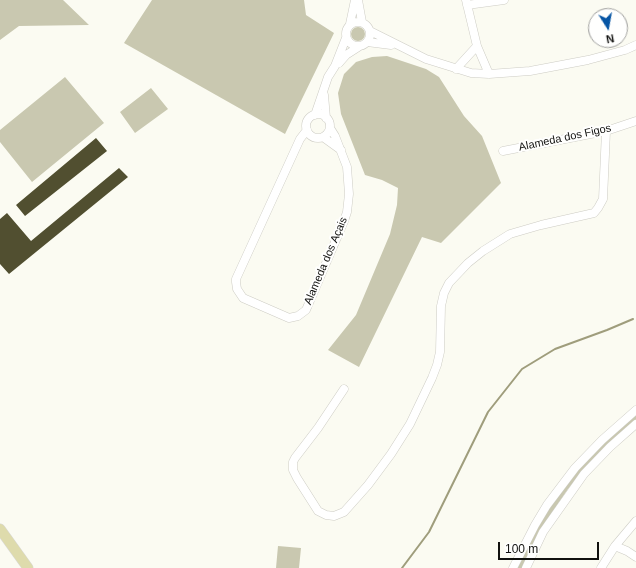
<!DOCTYPE html>
<html>
<head>
<meta charset="utf-8">
<style>
  body { margin:0 }
  #map { position:relative; width:636px; height:568px; overflow:hidden; background:#fbfbf2; font-family:Helvetica,sans-serif }
  canvas { display:block }
  .north { position:absolute; left:588px; top:8px; width:40px; height:40px; box-sizing:border-box; background:#fffffe; border:1px solid #a0a09e; border-radius:50%; rotate:169deg; font-size:11px; font-weight:700; line-height:16px; text-align:center; color:#11110f }
  .north::after { content:''; display:block; margin:auto; width:14px; height:18px; background:#0655a4; clip-path:polygon(50% 0,100% 100%,50% 72%,0 100%) }
  .scale { position:absolute; left:498px; top:542px; width:101px; height:18px; box-sizing:border-box; border:2px solid #11110f; border-top:0; padding-left:5px; font-size:12px; line-height:14px; white-space:nowrap; color:#11110f; -webkit-text-stroke:3px #fffffe; paint-order:stroke }
</style>
</head>
<body>
<div id="map">
<canvas width="636" height="568"></canvas>
<div class="north">N</div>
<div class="scale">100 m</div>
</div>
<script>
const ctx = document.querySelector('canvas').getContext('2d');
ctx.lineJoin = 'round';
function paint(path, color) { ctx.fillStyle = color; ctx.fill(path, 'evenodd'); }
const toPath = rows => new Path2D(rows.map(r => 'M' + r).join(''));
function stroke(path, color, width, dash) { ctx.strokeStyle = color; ctx.lineWidth = width; ctx.lineCap = dash ? 'butt' : 'round'; ctx.setLineDash(dash || []); ctx.stroke(path); }
function label(font, color, halo, rows, align = 'center') {
  ctx.font = font + ' Helvetica,sans-serif'; ctx.lineWidth = 4; ctx.setLineDash([]); ctx.textBaseline = 'middle'; ctx.strokeStyle = halo; ctx.fillStyle = color; for (const [text, x, y, turn = 0] of rows) {
    ctx.save(); ctx.translate(x, y); ctx.rotate((+turn || 0) * Math.PI / 180); ctx.textAlign = isNaN(turn) ? turn : align; if (halo) ctx.strokeText(text, 0, 0); ctx.fillText(text, 0, 0); ctx.restore();
  }
}
paint(toPath([
  [0,0,63,0,89,25,19,26,0,40],
  [152,0,304,0,306,15,334,33,285,134,124,43],
  '351 34a7 7 0 1 1 14 0a7 7 0 1 1-14 0Z',
  [387,56,426,69,439,77,464,116,482,136,501,183,441,243,422,237,359,367,328,350,356,315,390,234,397,205,398,188,382,180,365,175,341,114,338,93,344,74,356,62,372,57],
  [65,77,104,123,32,182,0,142,0,130],
  [151,88,168,109,135,133,120,112],
  [636,414,636,421,587,466,568,489,545,523,522,568,517,568,541,520,583,463],
  [278,546,301,548,299,568,276,568]
]), '#c9c8b0');
stroke(toPath([
  [402,568,429,532,488,412,522,369,555,349,607,330,633,319]
]), '#9f9d7c', 2);
paint(toPath([
  [96,138,107,151,25,216,16,205],
  [119,168,128,177,9,274,0,264,0,219,7,213,31,241]
]), '#514f30');
const minor = toPath([
  [358,0,362,22],
  [466,0,477,46,489,74],
  [467,5,504,0],
  '346 34a12 12 0 1 1 24 0a12 12 0 1 1-24 0Z',
  [350,24,355,0],
  [370,31,426,59,471,73,489,74,530,71,588,60,625,50,636,45],
  [367,42,391,45],
  [339,63,346,55,360,46],
  [456,69,477,46],
  [324,95,326,118],
  '306 126a12 12 0 1 1 24 0a12 12 0 1 1-24 0Z',
  [315,115,328,77,335,66,346,38],
  [307,130,300,139,236,279,236,282,237,289,243,298,289,318,298,316,306,310,344,221,347,212,349,194,347,167,335,136,330,128],
  [323,137,341,150],
  [503,151,606,131,636,121],
  [344,389,318,428,295,458,293,462,293,470,297,478,318,511,326,515,334,516,344,512,368,485,391,454,410,424,432,378,437,365,440,352,441,306,444,293,449,283,468,263,483,251,510,234,541,225,594,213,598,208,603,199,606,131],
  [615,546,627,551,636,557],
  [513,568,535,525,547,505,575,468,602,440,636,410],
  [526,568,543,532,584,474,610,447,636,424],
  [601,568,615,546,636,521]
]);
const major = toPath([
  [0,529,28,568]
]);
stroke(minor, '#cdccc4', 9);
stroke(major, '#d9d9d9', 11);
stroke(minor, '#fff', 8);
stroke(major, '#dedbac', 10);
label('11px', '#11110f', '#fffffe', [
  ["Alameda dos Figos",565,138,-12],
  ["Alameda dos Açais",326,261,-67]
]);
</script>
</body>
</html>
